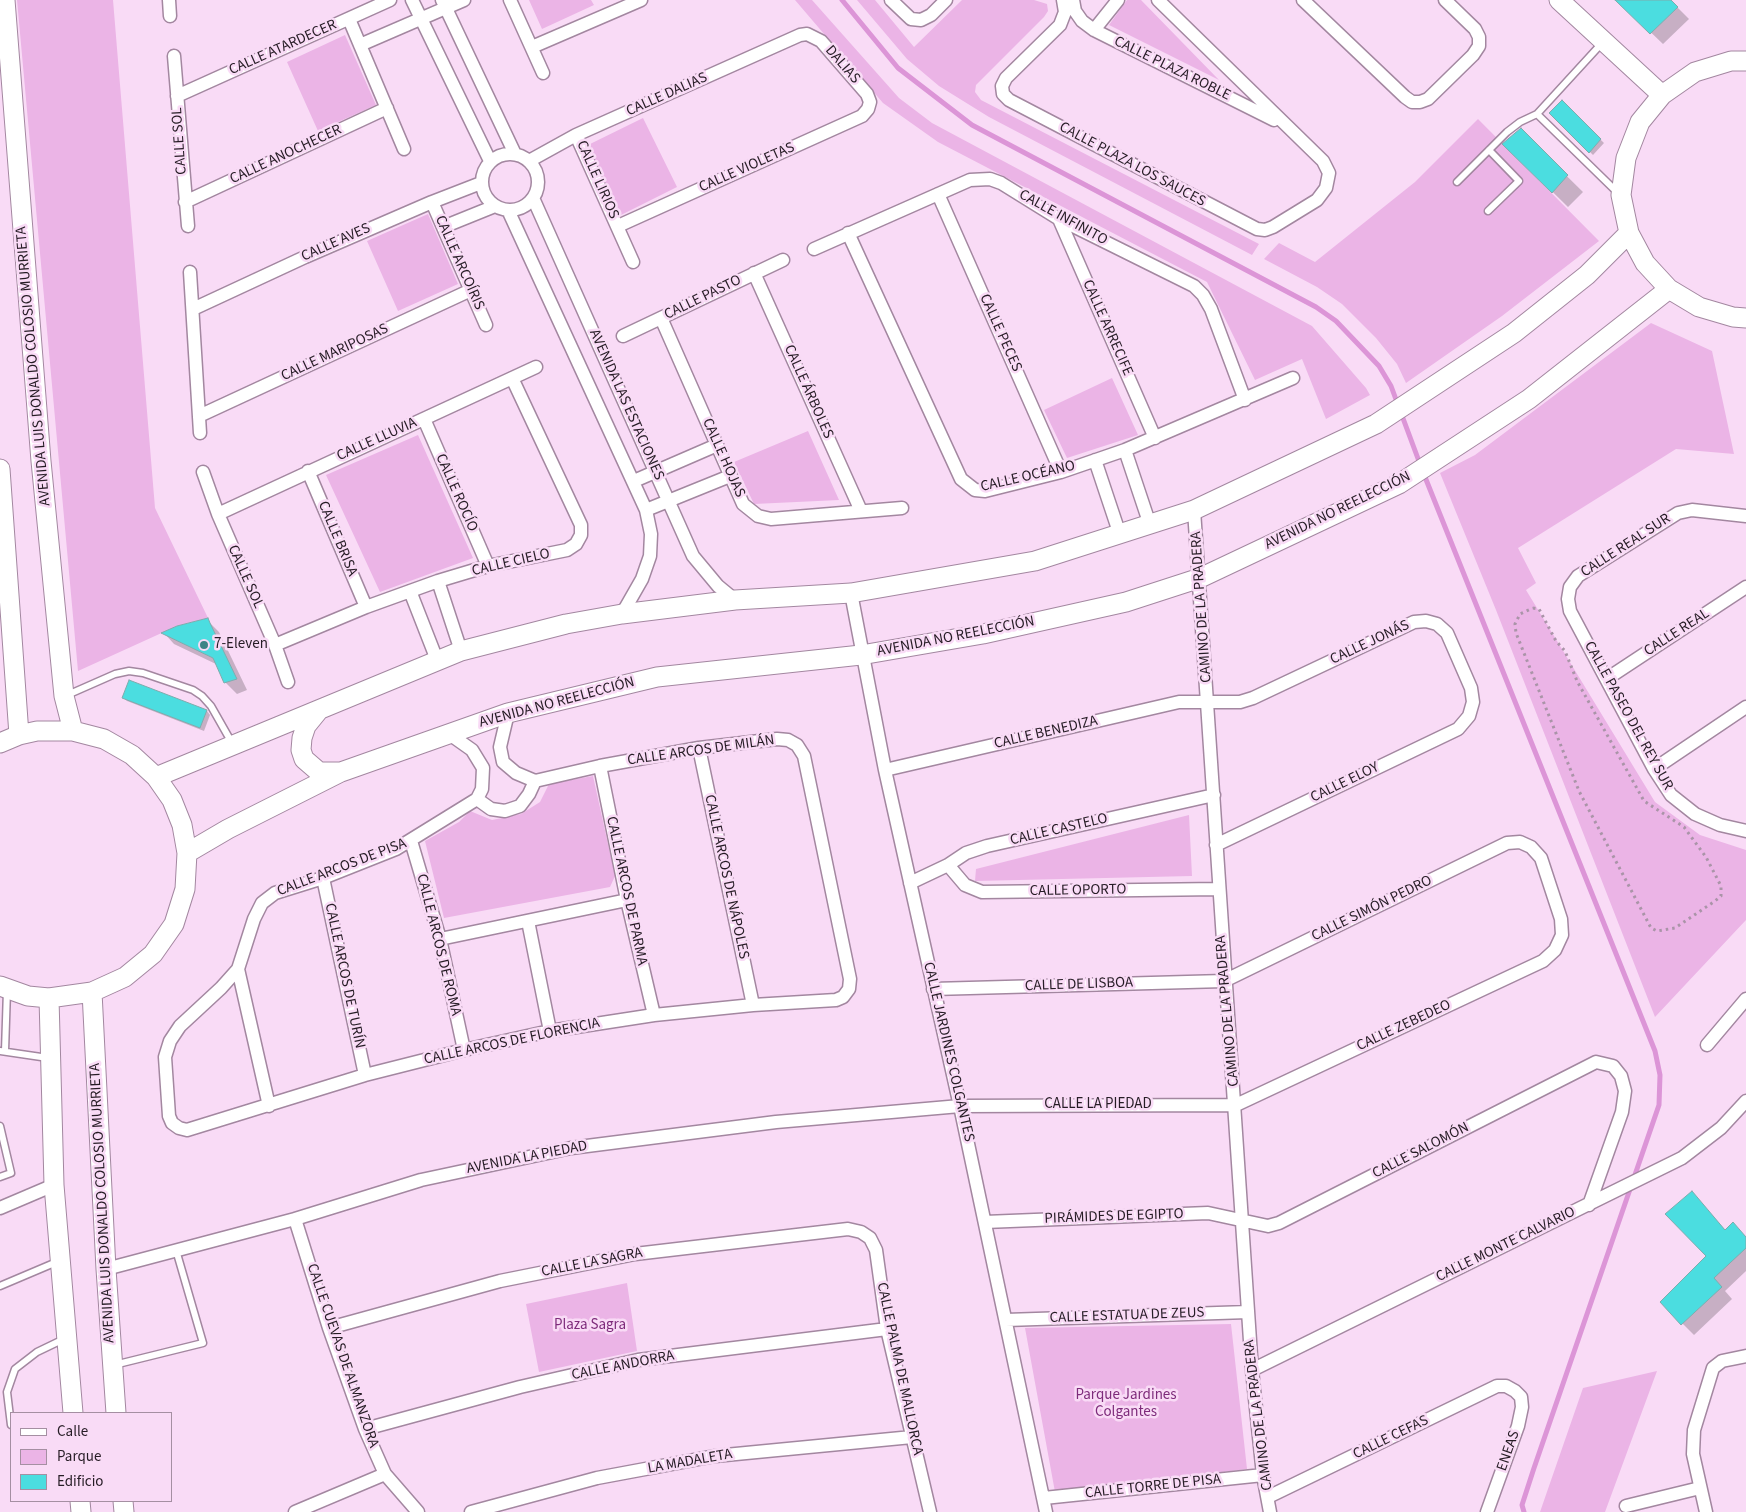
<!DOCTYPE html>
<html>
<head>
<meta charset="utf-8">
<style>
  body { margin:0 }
  #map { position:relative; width:1746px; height:1512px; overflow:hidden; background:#f9dbf6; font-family:"Source Sans 3",sans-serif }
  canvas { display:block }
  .legend { position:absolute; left:10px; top:1412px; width:162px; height:90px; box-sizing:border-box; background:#f9dbf6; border:1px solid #a58fa2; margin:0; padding:6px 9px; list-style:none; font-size:15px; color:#261c25 }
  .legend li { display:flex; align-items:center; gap:10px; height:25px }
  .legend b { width:25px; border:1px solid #a58fa2 }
</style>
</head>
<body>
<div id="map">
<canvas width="1746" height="1512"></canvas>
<ul class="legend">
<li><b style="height:6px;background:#fff"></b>Calle</li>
<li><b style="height:14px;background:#ebb4e6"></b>Parque</li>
<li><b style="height:14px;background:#4bdde0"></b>Edificio</li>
</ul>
</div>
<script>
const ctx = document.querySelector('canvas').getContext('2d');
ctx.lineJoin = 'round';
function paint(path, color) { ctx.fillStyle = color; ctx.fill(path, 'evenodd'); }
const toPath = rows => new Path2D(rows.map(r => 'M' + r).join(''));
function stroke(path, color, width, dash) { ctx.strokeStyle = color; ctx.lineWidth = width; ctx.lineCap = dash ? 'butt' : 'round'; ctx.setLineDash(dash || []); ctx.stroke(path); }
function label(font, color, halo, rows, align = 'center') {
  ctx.font = font + ' "Source Sans 3",sans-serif'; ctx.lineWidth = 5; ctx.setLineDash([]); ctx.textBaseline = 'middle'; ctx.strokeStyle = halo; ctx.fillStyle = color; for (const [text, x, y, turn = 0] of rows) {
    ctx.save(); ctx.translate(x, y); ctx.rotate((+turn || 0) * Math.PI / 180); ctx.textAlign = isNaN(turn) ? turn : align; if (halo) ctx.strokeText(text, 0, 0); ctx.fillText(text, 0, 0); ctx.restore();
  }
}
paint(toPath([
  [17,0,113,0,155,508,208,618,177,626,78,671],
  [529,0,591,0,594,5,542,29],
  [795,0,812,0,899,98,932,123,1312,326,1366,388,1370,395,1326,419,1302,359,1255,380,1207,282,938,142,883,103],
  [857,0,875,0,914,47,962,0,1034,0,1047,4,1048,11,1044,17,976,85,975,92,981,100,1259,244,1252,255,989,117,939,86,907,59],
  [1127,0,1141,0,1219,80,1109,25],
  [345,35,376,105,318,131,287,62],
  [643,118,677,187,621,215,588,145],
  [1478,119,1599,241,1502,316,1406,383,1397,364,1376,338,1342,304,1317,287,1264,259,1279,243,1315,262,1415,182],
  [428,214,458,284,398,311,367,241],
  [1651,323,1712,351,1734,454,1676,449,1518,548,1536,583,1526,590,1655,802,1700,835,1746,850,1746,920,1655,1017,1496,610,1440,473,1475,455],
  [1112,378,1138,435,1067,458,1044,410],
  [808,431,839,500,754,504,734,462],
  [418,435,473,558,380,592,326,475],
  [593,776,615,876,610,887,444,918,425,841,459,822,470,811,492,820,521,814,540,802,549,784],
  [1189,815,1192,876,975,881,976,869],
  [627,1283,637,1351,539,1372,526,1304],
  [1231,1324,1247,1469,1055,1492,1025,1328],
  [1657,1371,1605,1512,1540,1512,1583,1388]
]), '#ebb4e6');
paint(toPath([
  [1617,0,1670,0,1689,19,1663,44],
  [1562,102,1604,143,1593,155,1551,113],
  [1520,130,1583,192,1568,207,1504,144],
  [207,620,219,632,247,690,237,694,225,682,218,665,174,644,164,633],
  [130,682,207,711,210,715,204,731,127,701,124,698],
  [1692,1193,1726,1231,1733,1224,1746,1237,1746,1271,1725,1291,1732,1299,1694,1335,1661,1302,1708,1256]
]), '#0003');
stroke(toPath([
  [842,0,898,68,972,125,1316,307,1336,321,1379,366,1391,386,1420,464],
  [1423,472,1655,1051,1660,1075,1659,1105,1534,1468,1522,1505,1524,1512]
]), '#dc95d7', 5);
const building = toPath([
  [1615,0,1671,0,1678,7,1650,34,1615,0],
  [1562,100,1601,139,1589,153,1549,113,1562,100],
  [1521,128,1568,175,1552,193,1502,144,1521,128],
  [208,618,210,623,237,679,224,683,213,658,161,633,177,626,208,618],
  [129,680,207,710,200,728,122,698,129,680],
  [1692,1191,1725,1230,1733,1222,1746,1237,1746,1248,1714,1278,1722,1287,1681,1325,1660,1302,1706,1256,1665,1214,1692,1191]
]);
paint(building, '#4bdde0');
stroke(building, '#7eabac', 1);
const lane = toPath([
  [1603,42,1537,114,1618,193],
  [1457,182,1507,132,1520,122,1537,114],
  [1488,211,1519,181,1489,150],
  [65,696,115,674,129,671,143,673,193,690,202,696,211,706,232,743],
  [0,1051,48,1058],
  [5,1051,7,990],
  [0,1126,11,1173,0,1177],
  [0,1286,59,1261],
  [114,1365,203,1343,176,1250],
  [11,1425,7,1392,15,1369,37,1352,64,1339]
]);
const street = toPath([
  [169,0,170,16],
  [412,0,490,161],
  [442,0,515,154],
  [510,0,543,73],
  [891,0,911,19,921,20,931,15,946,0],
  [1063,0,1065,12,1060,25,1006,78,1002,86,1003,94,1009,100,1257,229,1265,230,1273,227,1317,200,1326,188,1329,173,1323,161,1158,0],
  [1073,0,1075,11,1082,21,1094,30,1274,120],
  [1303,0,1405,97,1412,102,1420,102,1428,99,1473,55,1479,46,1479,37,1475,29,1445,0],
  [349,19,404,149],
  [1094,30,1118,0],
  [360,45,464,0],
  [532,47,641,0],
  [174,56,188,226],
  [177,96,390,0],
  [576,135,633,262],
  '482 182a28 28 0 1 1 56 0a28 28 0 1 1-56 0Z',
  [529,161,576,135,800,35,807,34,821,41,867,94,870,102,868,109,862,116,618,226],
  [938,194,1061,472],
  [533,198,693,556,718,586,735,600],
  [185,202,387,108],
  [432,202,486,325],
  [508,210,646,510,651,534,650,556,642,579,622,614],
  [1059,219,1155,438],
  [443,227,495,206],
  [848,233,961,479,975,490,985,491,1061,472,1125,450,1293,378],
  [814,249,970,180,990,179,1001,183,1059,219,1194,286,1203,295,1211,309,1245,400],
  [190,272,200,433],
  [754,273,861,511],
  [193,309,305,257,432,202,481,183],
  [661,318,743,504,758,516,771,519,902,508],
  [623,336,783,260],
  [199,416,471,290],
  [424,419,488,566],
  [1125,450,1150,525],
  [1095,460,1120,535],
  [308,471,366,607],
  [203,472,218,514,275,645,288,682],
  [634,481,717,445],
  [646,510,730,476],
  [1194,510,1252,1370,1263,1475,1270,1512],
  [218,514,536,367],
  [1746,516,1692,510,1678,513,1578,576,1570,587,1568,599,1570,611,1654,769,1671,795,1695,814,1720,825,1746,831],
  [438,581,461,651],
  [410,591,437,660],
  [851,593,885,770,960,1106,1046,1512],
  [275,645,366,607,438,581,488,566,567,550,576,544,581,535,581,525,512,378],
  [1608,678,1746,587],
  [508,713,500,747,503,762,516,773,535,781],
  [448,733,472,750,483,768,482,789,477,799,396,849,323,878,275,893,262,903,254,919,238,969,221,988,180,1026,170,1041,165,1057,169,1116,172,1123,179,1128,187,1130,365,1075,464,1050,550,1031,654,1015,753,1005,836,1000,843,997,849,989,850,979,804,756,797,745,788,740,777,739,699,748,600,766,535,781],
  [699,748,753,1005],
  [600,766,627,900,654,1015],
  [1654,769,1746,707],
  [885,770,1179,702,1240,702,1253,698,1414,622,1426,621,1437,624,1447,633,1471,688,1473,702,1469,716,1458,729,1216,845],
  [477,799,491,809,505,811,520,806,529,794,535,781],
  [411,841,440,939,464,1050],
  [948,865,965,885,982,892,1219,889],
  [323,878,365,1075],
  [910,883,948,865,966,853,987,846,1214,795],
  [528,921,550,1031],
  [440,939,627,900],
  [238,969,269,1106],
  [1707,1045,1746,999],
  [0,1208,54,1185],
  [295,1219,329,1328,365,1429,385,1474,418,1512],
  [985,1222,1208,1213,1268,1226,1279,1223,1596,1062,1613,1066,1621,1076,1625,1091,1622,1112,1589,1205],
  [106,1269,295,1219,421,1180,571,1148,776,1122,960,1106,1236,1105,1543,961,1555,950,1562,935,1561,919,1541,858,1531,847,1520,842,1507,843,1224,981,933,989],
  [1006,1320,1248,1312],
  [329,1328,500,1281,635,1254,848,1229,861,1232,870,1238,876,1250,887,1329,930,1512],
  [1252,1370,1682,1158,1721,1128,1746,1101],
  [365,1429,520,1387,638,1360,887,1329],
  [1268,1497,1497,1386,1506,1386,1515,1391,1521,1397,1522,1407,1518,1426,1487,1512],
  [1044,1498,1263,1475],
  [1626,1506,1700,1488],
  [295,1512,385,1474],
  [471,1512,597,1478,715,1456,912,1437],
  [1706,1512,1693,1454,1694,1430,1713,1368,1722,1361,1746,1356]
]);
const secondary = toPath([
  [5,0,41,461,64,696,73,731],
  [1559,0,1662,95],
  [1746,61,1731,61,1695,72,1662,95,1640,122,1626,158,1621,195,1629,233,1645,263,1669,289,1699,307,1733,317,1746,318],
  [0,469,19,735],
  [319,710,306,726,302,738,301,750,304,759,319,772,340,772],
  [0,743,19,735,37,731,73,731,104,739,132,755,156,777,172,800,182,825,187,853,185,889,174,924,153,954,125,977,92,992,49,998,28,996,0,986],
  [156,777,461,651,566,624,622,614,735,600,851,593,1035,561,1194,510,1376,424,1514,333,1587,275,1629,233],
  [187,853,228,829,341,772,508,713,657,677,861,655,983,634,1126,602,1200,578,1399,484,1529,399,1669,289],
  [92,992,106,1269,116,1413],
  [49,998,54,1185,73,1413],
  [80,1501,81,1512],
  [123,1501,124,1512]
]);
stroke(lane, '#a387a0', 9);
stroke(street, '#a387a0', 15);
stroke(secondary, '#a387a0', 21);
stroke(toPath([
  [1533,608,1539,609,1556,641,1565,651,1577,681,1644,801,1684,827,1706,857,1721,886,1721,896,1715,901,1675,928,1657,931,1651,928,1579,791,1516,633,1515,624,1520,614,1533,608]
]), '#aa94a8', 3, [2.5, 4]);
stroke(lane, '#fff', 6);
stroke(street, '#fff', 12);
stroke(secondary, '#fff', 19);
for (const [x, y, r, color] of [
  [204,645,5,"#3c8485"]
]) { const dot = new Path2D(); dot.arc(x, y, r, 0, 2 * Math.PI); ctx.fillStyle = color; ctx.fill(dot); stroke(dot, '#f9dbf6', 2); }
label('15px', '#261c25', '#f9dbf6', [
  ["CALLE ATARDECER",283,48,-24],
  ["DALIAS",842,65,49],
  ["CALLE PLAZA ROBLE",1172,69,26],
  ["CALLE DALIAS",667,95,-24],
  ["CALLE SOL",180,141,-94],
  ["CALLE ANOCHECER",286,155,-25],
  ["CALLE PLAZA LOS SAUCES",1132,165,28],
  ["CALLE VIOLETAS",747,168,-24],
  ["CALLE LIRIOS",597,180,66],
  ["CALLE INFINITO",1063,218,29],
  ["CALLE AVES",336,243,-24],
  ["CALLE ARCOÍRIS",459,263,66],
  ["CALLE PASTO",703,298,-26],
  ["CALLE ARRECIFE",1107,328,66],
  ["CALLE PECES",1000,333,66],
  ["CALLE MARIPOSAS",335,353,-25],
  ["AVENIDA LUIS DONALDO COLOSIO MURRIETA",34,366,-95],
  ["CALLE ÁRBOLES",808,392,66],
  ["AVENIDA LAS ESTACIONES",626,405,66],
  ["CALLE LLUVIA",377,440,-24],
  ["CALLE HOJAS",723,458,66],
  ["CALLE OCÉANO",1028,477,-13],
  ["CALLE ROCÍO",456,493,66],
  ["AVENIDA NO REELECCIÓN",1338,511,-26],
  ["CALLE BRISA",337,539,67],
  ["CALLE REAL SUR",1626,546,-33],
  ["CALLE CIELO",511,563,-13],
  ["CALLE SOL",245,577,66],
  ["CAMINO DE LA PRADERA",1202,607,-94],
  ["CALLE REAL",1677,633,-33],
  ["AVENIDA NO REELECCIÓN",956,637,-11],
  ["CALLE JONÁS",1370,643,-25],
  ["AVENIDA NO REELECCIÓN",557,703,-15],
  ["CALLE PASEO DEL REY SUR",1628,716,61],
  ["CALLE BENEDIZA",1046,733,-13],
  ["CALLE ARCOS DE MILÁN",701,751,-8],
  ["CALLE ELOY",1345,783,-26],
  ["CALLE CASTELO",1059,830,-13],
  ["CALLE ARCOS DE PISA",342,868,-21],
  ["CALLE ARCOS DE NÁPOLES",726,877,78],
  ["CALLE ARCOS DE PARMA",626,891,78],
  ["CALLE OPORTO",1078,891,-1],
  ["CALLE SIMÓN PEDRO",1372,909,-26],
  ["CALLE ARCOS DE ROMA",438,945,76],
  ["CALLE ARCOS DE TURÍN",344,976,78],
  ["CALLE DE LISBOA",1079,985,-2],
  ["CAMINO DE LA PRADERA",1228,1011,-95],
  ["CALLE ZEBEDEO",1404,1026,-25],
  ["CALLE ARCOS DE FLORENCIA",512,1042,-12],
  ["CALLE JARDINES COLGANTES",948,1052,77],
  ["CALLE LA PIEDAD",1098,1105],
  ["CALLE SALOMÓN",1421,1151,-27],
  ["AVENIDA LA PIEDAD",527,1158,-11],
  ["AVENIDA LUIS DONALDO COLOSIO MURRIETA",103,1203,-93],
  ["PIRÁMIDES DE EGIPTO",1114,1217,-2],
  ["CALLE MONTE CALVARIO",1506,1245,-26],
  ["CALLE LA SAGRA",592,1263,-11],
  ["CALLE ESTATUA DE ZEUS",1127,1316,-2],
  ["CALLE CUEVAS DE ALMANZORA",342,1356,71],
  ["CALLE ANDORRA",623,1366,-11],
  ["CALLE PALMA DE MALLORCA",899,1369,78],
  ["CAMINO DE LA PRADERA",1259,1415,-97],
  ["CALLE CEFAS",1391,1438,-26],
  ["ENEAS",1509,1451,-71],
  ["LA MADALETA",690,1462,-10],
  ["CALLE TORRE DE PISA",1153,1487,-6]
]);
label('15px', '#261c25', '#f9dbf6', [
  ["7-Eleven",214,645]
], 'left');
label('15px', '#7e2b7b', '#f9dbf6', [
  ["Plaza Sagra",590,1326],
  ["Parque Jardines",1126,1396],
  ["Colgantes",1126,1413]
]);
</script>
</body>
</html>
